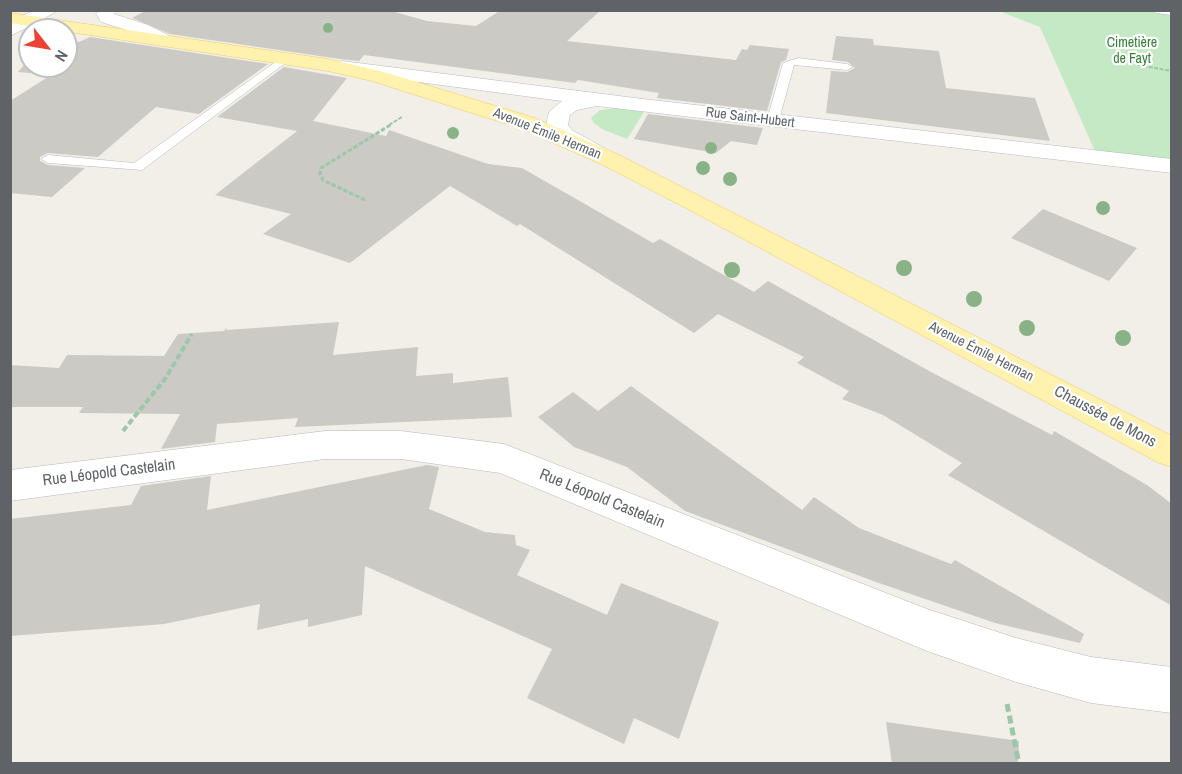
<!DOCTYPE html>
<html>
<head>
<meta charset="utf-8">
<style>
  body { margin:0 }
  #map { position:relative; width:1182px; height:774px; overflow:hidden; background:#f1efe8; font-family:"Archivo Narrow",sans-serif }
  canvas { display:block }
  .frame { position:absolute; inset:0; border:12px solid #5f6368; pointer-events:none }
  .north { position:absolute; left:18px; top:18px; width:60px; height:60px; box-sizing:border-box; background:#fff; border:2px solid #bfc1c3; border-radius:50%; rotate:121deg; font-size:16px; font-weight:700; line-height:24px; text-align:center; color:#5f6368 }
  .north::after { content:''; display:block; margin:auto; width:21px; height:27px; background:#ea4335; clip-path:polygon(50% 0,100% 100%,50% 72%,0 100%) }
</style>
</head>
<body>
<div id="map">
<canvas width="1182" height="774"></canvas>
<div class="frame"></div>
<div class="north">N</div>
</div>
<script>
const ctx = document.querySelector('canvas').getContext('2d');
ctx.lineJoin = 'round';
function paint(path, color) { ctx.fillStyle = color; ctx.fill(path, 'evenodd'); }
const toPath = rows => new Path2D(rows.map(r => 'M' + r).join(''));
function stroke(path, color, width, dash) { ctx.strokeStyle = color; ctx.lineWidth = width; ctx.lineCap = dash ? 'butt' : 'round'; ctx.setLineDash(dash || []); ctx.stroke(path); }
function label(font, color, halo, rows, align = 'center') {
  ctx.font = font + ' "Archivo Narrow",sans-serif'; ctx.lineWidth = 4.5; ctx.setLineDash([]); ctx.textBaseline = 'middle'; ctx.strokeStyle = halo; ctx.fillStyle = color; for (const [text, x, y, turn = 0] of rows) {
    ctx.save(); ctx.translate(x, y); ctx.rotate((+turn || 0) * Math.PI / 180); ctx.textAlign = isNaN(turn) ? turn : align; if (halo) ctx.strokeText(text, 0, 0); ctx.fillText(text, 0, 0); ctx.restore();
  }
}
paint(toPath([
  [999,11,1171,11,1171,166,1098,158,1040,27],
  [616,108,644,112,627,139,602,129,594,123,591,118,600,110]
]), '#c5e8c5');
paint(toPath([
  [147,10,388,10,427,21,476,26,501,10,601,10,567,41,736,60,742,49,747,50,750,45,789,49,786,60,781,62,767,111,657,98,659,93,578,80,575,83,364,55,359,61,340,59,170,34,132,18],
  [836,36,873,39,874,45,939,51,946,88,1035,98,1050,141,826,113,831,71,847,72,855,68,848,62,832,60],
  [90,37,268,64,199,114,156,107,98,157,48,153,40,157,40,161,48,165,85,168,52,197,10,193,10,101,51,75,18,72,30,58,30,66,66,66,66,41,79,42],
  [284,67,347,78,313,121,386,136,389,130,488,164,522,168,653,243,660,239,754,292,768,281,931,372,1052,435,1054,431,1147,485,1172,504,1172,606,948,475,962,463,883,415,842,399,849,391,797,363,804,357,718,314,694,333,520,224,517,226,450,186,350,263,263,234,291,214,215,195,297,131,217,117],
  [648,114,763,128,757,145,731,141,716,153,634,139],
  [1043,209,1137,248,1109,281,1011,238],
  [339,322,333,355,418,347,416,376,453,373,453,383,508,377,512,417,295,427,298,418,217,424,215,442,161,449,180,414,79,413,83,407,10,407,10,365,59,368,67,355,164,356,178,334,224,331,226,328,227,330],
  [631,386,802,510,814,497,859,528,951,564,955,560,1084,634,1080,643,995,623,876,582,685,511,627,467,574,447,538,417,573,392,598,411],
  [427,465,439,467,429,509,485,532,515,535,516,545,530,550,517,575,607,615,621,583,719,622,679,739,634,718,624,744,527,698,552,649,365,566,362,615,308,627,308,619,257,630,260,604,164,624,10,636,10,519,131,505,141,486,211,476,207,510],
  [886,722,1019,741,1018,764,892,764]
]), '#cccac5');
const lane = toPath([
  [1151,10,1172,10,1172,15,1156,13,1151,10],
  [284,56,290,59,288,61,142,170,48,163,41,159,48,155,134,163,284,56],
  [798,58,847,64,853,67,847,70,794,65,779,120,778,123,768,123,767,120,783,63,798,58]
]);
const street = toPath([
  [28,15,34,16,37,20,34,24,10,36,10,23,28,15],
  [325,431,401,431,504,444,927,609,1016,638,1091,657,1172,667,1172,713,1091,703,1016,682,927,651,500,473,401,459,325,459,10,501,10,470,325,431]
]);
const secondary = toPath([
  [35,10,59,10,34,24,22,24,19,20,22,16,35,10],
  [99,10,116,10,114,14,148,25,168,35,170,39,168,43,161,45,136,33,101,22,96,14,99,10],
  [342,61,643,99,1172,159,1172,173,597,106,577,110,570,115,568,125,572,130,606,149,610,154,606,159,598,161,590,159,556,140,546,125,549,112,562,101,335,71,332,67,335,63,342,61]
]);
const primary = toPath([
  [10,13,328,59,384,72,535,118,617,154,1172,436,1172,467,1159,463,686,208,601,164,519,128,372,81,328,71,10,23,10,13]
]);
stroke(lane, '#b5b8bc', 1);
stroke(street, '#b5b8bc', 1);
stroke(secondary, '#b6babf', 1);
stroke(primary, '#f2c960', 1);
stroke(toPath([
  [1138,65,1172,71],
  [389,125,402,117]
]), '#9cc7a9', 2, [4, 1.5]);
stroke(toPath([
  [365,200,323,180,320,174,321,168,392,124]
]), '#9cc7a9', 3, [4.5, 2]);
stroke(toPath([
  [123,431,165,379,192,334]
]), '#9cc7a9', 4, [6, 3]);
stroke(toPath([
  [1007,704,1019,764]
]), '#9cc7a9', 5, [8, 4]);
paint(lane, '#fff');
paint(street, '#fff');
paint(secondary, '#fff');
paint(primary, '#fff2af');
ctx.fillStyle = '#89b387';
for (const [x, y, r] of [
  [328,28,5],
  [453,133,6],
  [711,148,6],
  [703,168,7],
  [730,179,7],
  [1103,208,7],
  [904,268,8],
  [732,270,8],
  [974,299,8],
  [1027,328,8],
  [1123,338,8]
]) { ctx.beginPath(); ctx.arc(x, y, r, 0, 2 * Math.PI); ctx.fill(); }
label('14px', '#348238', '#fff', [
  ["Cimetière",1132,43],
  ["de Fayt",1132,59]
]);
label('14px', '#5f6368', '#fff', [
  ["Rue Saint-Hubert",750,118,7],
  ["Avenue Émile Herman",547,134,22],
  ["Avenue Émile Herman",981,352,27]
]);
label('16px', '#5f6368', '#fff', [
  ["Chaussée de Mons",1105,417,28],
  ["Rue Léopold Castelain",109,473,-7],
  ["Rue Léopold Castelain",602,499,22]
]);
</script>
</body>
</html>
